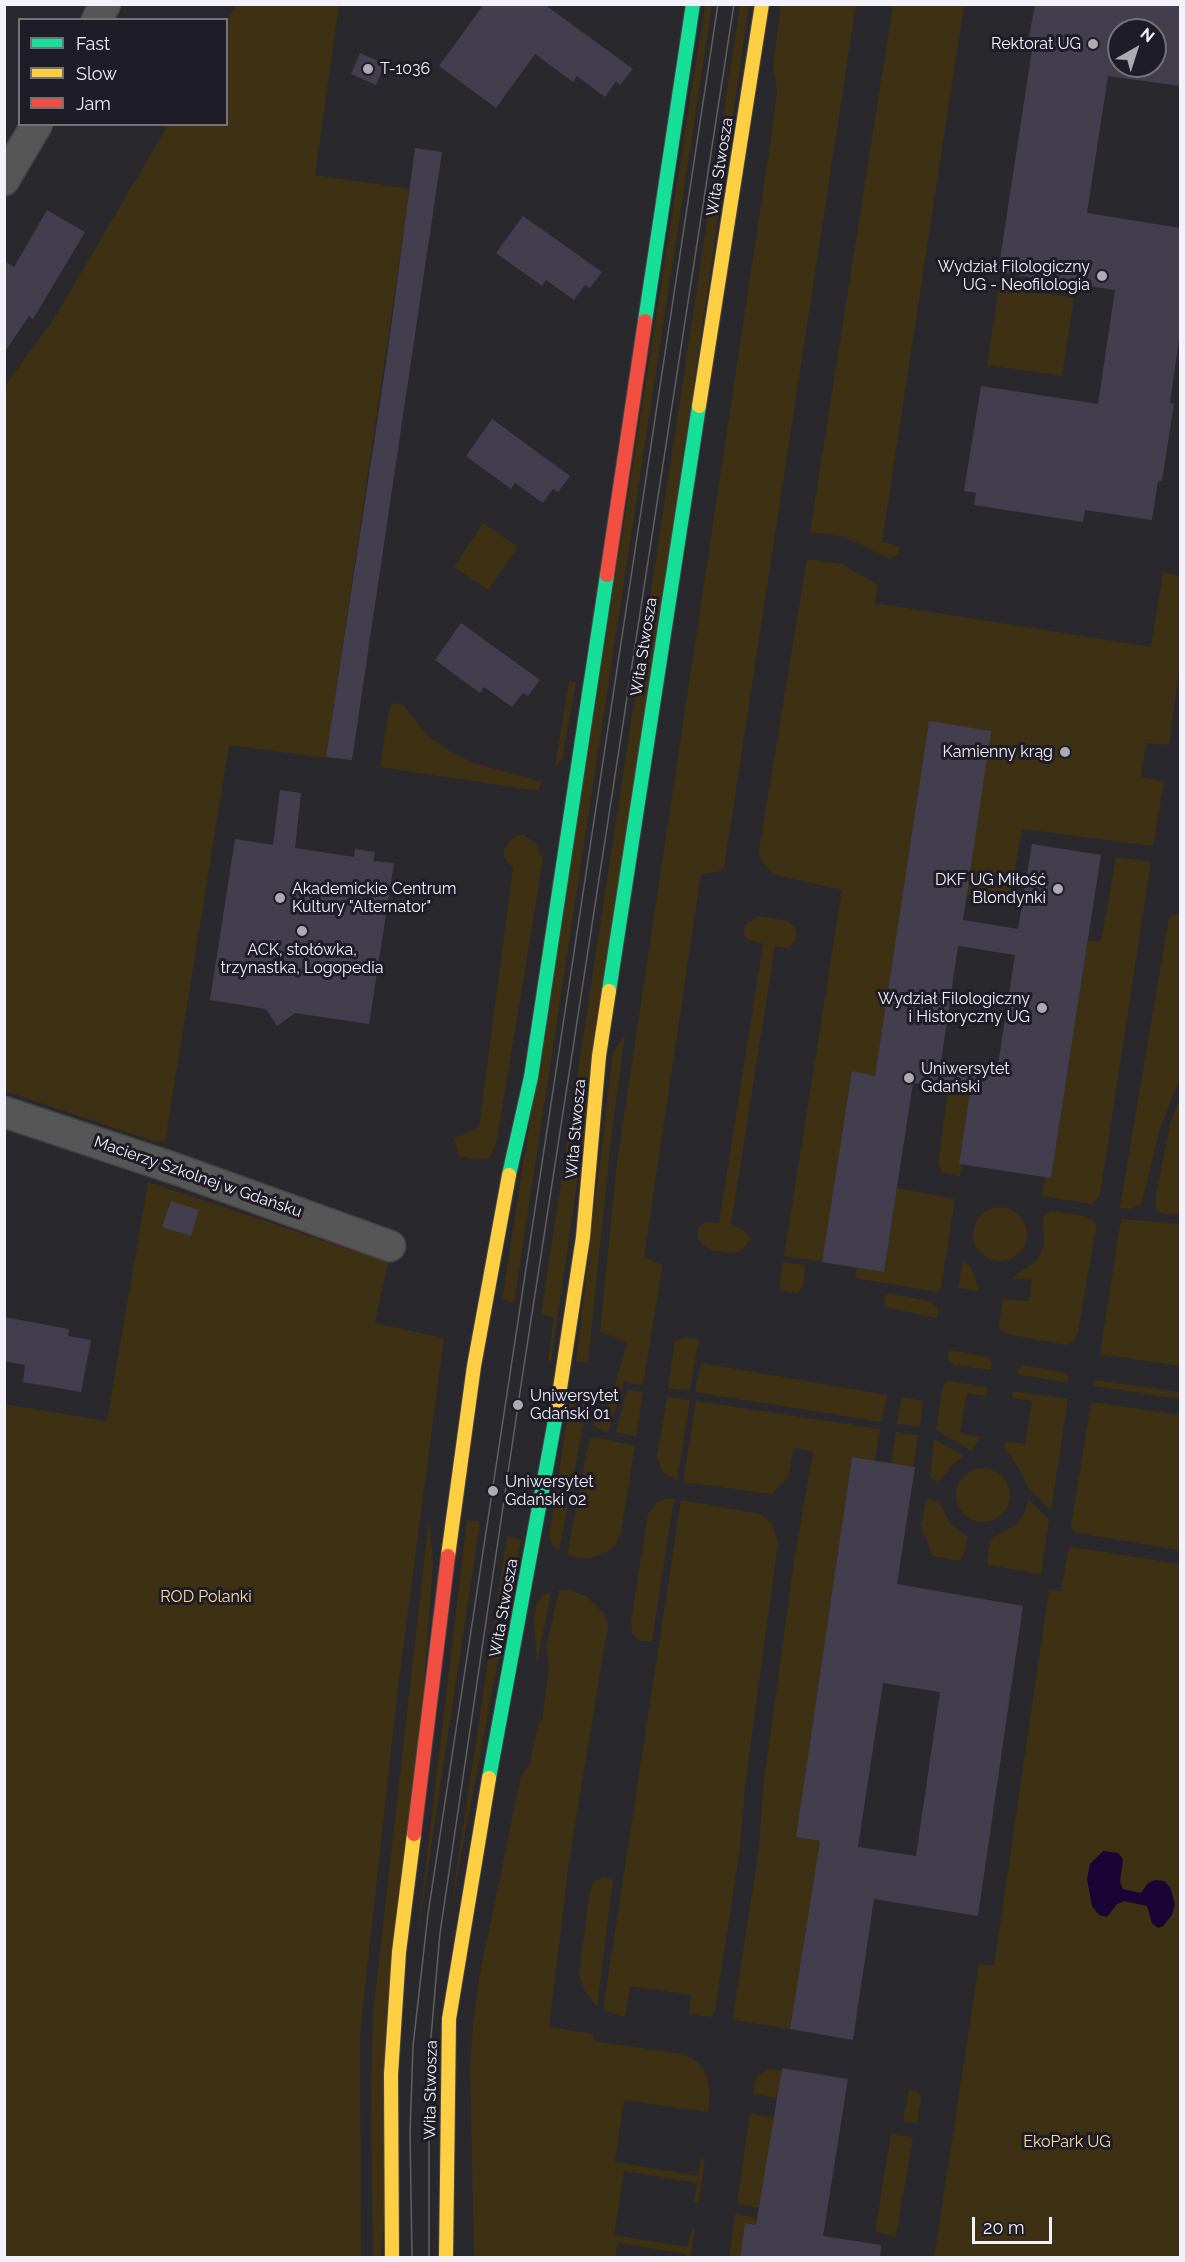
<!DOCTYPE html>
<html>
<head>
<meta charset="utf-8">
<style>
  body { margin:0 }
  #map { position:relative; width:1185px; height:2262px; overflow:hidden; background:#29282d; font-family:Raleway,sans-serif }
  canvas { display:block }
  .frame { position:absolute; inset:0; border:6px solid #f3f1f9; pointer-events:none }
  .legend { position:absolute; left:18px; top:18px; width:210px; height:108px; box-sizing:border-box; background:#1e1c26; border:2px solid #73717a; margin:0; padding:8px 10px; list-style:none; font-size:18px; color:#f3f1f9 }
  .legend li { display:flex; align-items:center; gap:12px; height:30px }
  .legend b { width:30px; border:2px solid #73717a }
  .north { position:absolute; left:1107px; top:18px; width:60px; height:60px; box-sizing:border-box; background:#1e1c26; border:2px solid #73717a; border-radius:50%; rotate:39deg; font-size:16px; font-weight:700; line-height:24px; text-align:center; color:#f3f1f9 }
  .north::after { content:''; display:block; margin:auto; width:21px; height:27px; background:#acabb2; clip-path:polygon(50% 0,100% 100%,50% 72%,0 100%) }
  .scale { position:absolute; left:972px; top:2217px; width:80px; height:27px; box-sizing:border-box; border:3px solid #f3f1f9; border-top:0; padding-left:8px; font-size:18px; line-height:21px; white-space:nowrap; color:#f3f1f9; -webkit-text-stroke:4px #1e1c26; paint-order:stroke }
</style>
</head>
<body>
<div id="map">
<canvas width="1185" height="2262"></canvas>
<div class="frame"></div>
<ul class="legend">
<li><b style="height:8px;background:#16e098"></b>Fast</li>
<li><b style="height:8px;background:#ffcf43"></b>Slow</li>
<li><b style="height:8px;background:#f24e42"></b>Jam</li>
</ul>
<div class="north">N</div>
<div class="scale">20 m</div>
</div>
<script>
const ctx = document.querySelector('canvas').getContext('2d');
ctx.lineJoin = 'round';
function paint(path, color) { ctx.fillStyle = color; ctx.fill(path, 'evenodd'); }
const toPath = rows => new Path2D(rows.map(r => 'M' + r).join(''));
function stroke(path, color, width, dash) { ctx.strokeStyle = color; ctx.lineWidth = width; ctx.lineCap = dash ? 'butt' : 'round'; ctx.setLineDash(dash || []); ctx.stroke(path); }
function label(font, color, halo, rows, align = 'center') {
  ctx.font = font + ' Raleway,sans-serif'; ctx.lineWidth = 6; ctx.setLineDash([]); ctx.textBaseline = 'middle'; ctx.strokeStyle = halo; ctx.fillStyle = color; for (const [text, x, y, turn = 0] of rows) {
    ctx.save(); ctx.translate(x, y); ctx.rotate((+turn || 0) * Math.PI / 180); ctx.textAlign = isNaN(turn) ? turn : align; if (halo) ctx.strokeText(text, 0, 0); ctx.fillText(text, 0, 0); ctx.restore();
  }
}
paint(toPath([
  [236,5,339,5,315,175,410,189,326,758,229,745,165,1142,153,1141,5,1091,5,386,53,320,168,125,226,124,227,21],
  [705,5,712,5,514,1303,502,1299],
  [740,5,749,5,551,1362,548,1361,554,1318,541,1314],
  [781,5,856,5,724,868,718,872,701,874,644,1257,662,1265,662,1270,643,1385,624,1382,609,1430,606,1432,592,1425,610,1401,627,1343,600,1331,617,1162,770,145,777,90,773,66],
  [893,5,964,5,882,542,900,546,898,554,890,559,842,536,810,532],
  [999,286,1074,298,1062,376,987,365],
  [483,523,518,547,488,590,454,567],
  [807,559,842,564,878,585,875,603,1151,647,1163,572,1180,576,1180,664,1169,745,1146,743,1141,777,1164,782,1153,846,1022,829,1010,901,966,895,929,721,875,1076,852,1072,822,1262,784,1256,842,890,773,874,760,859,759,850],
  [569,681,576,683,562,760,555,766],
  [396,703,403,705,428,736,448,750,474,763,542,782,538,791,380,767,388,714,392,704],
  [518,835,524,835,536,844,543,859,497,1140,490,1158,475,1160,458,1155,454,1138,479,1127,513,868,504,856,504,850,510,840],
  [1116,857,1151,862,1100,1195,1093,1204,1042,1196,1045,1177,1051,1178,1088,940,1101,942],
  [1180,913,1180,1078,1160,1128,1142,1203,1132,1209,1120,1208,1169,917],
  [758,916,788,921,794,926,797,933,796,940,788,948,775,946,731,1225,744,1230,751,1239,742,1250,734,1253,710,1250,698,1240,697,1233,699,1227,706,1222,719,1223,763,944,747,939,744,934,745,925],
  [625,1035,612,1130,588,1362,576,1362,613,1052],
  [948,1089,970,1092,959,1164,962,1165,960,1176,943,1173,938,1164],
  [1180,1099,1180,1215,1165,1214,1156,1210,1156,1195,1171,1120],
  [148,1182,388,1262,375,1323,444,1338,398,1687,360,2034,361,2257,5,2257,4,1404,107,1421],
  [897,1188,955,1199,941,1288,937,1292,855,1278,857,1268,884,1272],
  '973 1234a27 27 0 1 1 54 0a27 27 0 1 1-54 0Z',
  [1052,1211,1085,1216,1094,1221,1096,1228,1078,1333,1073,1342,1066,1345,1007,1334,999,1327,1003,1299,1029,1301,1032,1280,1012,1278,1037,1260,1044,1245,1043,1216],
  [1121,1219,1180,1224,1180,1366,1100,1354],
  [963,1259,972,1269,979,1291,958,1288],
  [783,1262,805,1265,803,1286,798,1293,779,1290],
  [889,1293,932,1302,938,1309,937,1318,884,1307,885,1297],
  [684,1337,699,1338,690,1391,668,1388,675,1341],
  [949,1350,988,1357,992,1363,991,1370,955,1365,948,1360],
  [701,1363,887,1395,882,1422,695,1392],
  [1022,1365,1062,1372,1067,1375,1069,1383,1016,1374],
  [1095,1380,1180,1392,1180,1399,1093,1386],
  [947,1381,988,1387,986,1396,967,1393,960,1433,980,1437,972,1451,936,1430,943,1385],
  [627,1390,643,1392,636,1437,616,1432],
  [1013,1391,1068,1399,1051,1510,1028,1488,1023,1475,1004,1447,1006,1441,1025,1444,1032,1401,1012,1398],
  [571,1394,580,1396,587,1406,559,1551,552,1545,549,1536],
  [667,1397,690,1400,677,1480,663,1473,657,1457],
  [902,1397,923,1401,920,1427,897,1424],
  [696,1401,880,1429,875,1461,852,1457,796,1837,820,1841,790,2029,734,2020,733,2016,759,1849,763,1788,794,1561,813,1452,794,1448,788,1478,771,1494,683,1482],
  [1091,1402,1180,1415,1180,1531,1178,1550,1073,1532,1071,1525],
  [896,1432,918,1435,913,1467,891,1464],
  [594,1437,635,1446,621,1532,615,1545,607,1552,591,1558,579,1558,567,1555,589,1440],
  [934,1439,964,1456,951,1466,938,1483,930,1477],
  '956 1495a27 27 0 1 1 54 0a27 27 0 1 1-54 0Z',
  [668,1498,674,1499,652,1641,639,1641,632,1633,631,1620,648,1514,657,1502],
  [927,1498,940,1503,950,1524,968,1537,961,1561,932,1556,921,1525],
  [1028,1499,1049,1520,1041,1574,988,1565,987,1560,991,1539,1017,1524,1025,1512],
  [681,1500,761,1514,772,1523,778,1543,745,1786,740,1848,715,2011,712,2017,689,2014,691,1995,630,1986,625,2017,603,2010],
  [429,1518,433,1563,381,2257,373,2258,371,2097,373,2014],
  [467,1520,480,1522,416,1948],
  [507,1536,521,1539,449,1919,460,1847],
  [1072,1547,1180,1564,1180,2257,934,2258,979,1964,994,1966,1049,1590,1061,1591,1068,1550],
  [559,1590,570,1590,586,1596,606,1616,608,1626,569,1862,549,2027,594,2034,593,2041,682,2054,692,2058,704,2069,710,2092,708,2112,624,2100,615,2162,698,2176,701,2158,705,2159,699,2202,696,2203,694,2202,697,2183,624,2171,614,2235,687,2247,692,2228,695,2229,690,2257,686,2257,686,2254,618,2243,615,2257,474,2257,470,2067,473,2024,479,1978,521,1776,530,1763,539,1721,542,1721,549,1668,546,1648],
  [551,1592,537,1664,534,1620,536,1605,542,1596],
  [603,1877,613,1879,597,2007,584,1990,579,1973,589,1895,593,1883],
  [768,2069,782,2071,777,2098,753,2094,756,2077],
  [909,2089,918,2092,921,2098,917,2123,903,2121],
  [750,2113,774,2118,759,2208,737,2204],
  [891,2134,913,2137,896,2236,875,2232],
  [735,2214,757,2218,756,2225,745,2223,740,2257,729,2258]
]), '#3e3012');
paint(toPath([
  [1103,1851,1118,1853,1123,1859,1120,1882,1123,1889,1141,1893,1148,1883,1155,1880,1164,1881,1170,1887,1175,1904,1172,1915,1163,1926,1158,1928,1152,1923,1147,1906,1124,1901,1117,1904,1107,1917,1099,1915,1092,1906,1087,1879,1090,1864]
]), '#1a0435');
paint(toPath([
  [484,4,544,4,633,69,620,85,616,81,605,97,577,76,573,82,535,54,496,108,439,66],
  [1035,4,1180,4,1180,86,1108,76,1087,213,1180,228,1180,332,1170,403,1174,404,1162,481,1158,481,1152,520,1085,510,1083,522,974,505,976,493,964,491,981,386,1098,404,1115,290,998,272,1034,37,1029,37],
  [1119,30,1155,30,1155,66,1119,66],
  [360,53,385,64,376,85,351,74],
  [415,148,442,152,352,760,326,757,387,357],
  [47,210,85,232,33,319,29,316,4,353,4,261,14,267],
  [523,216,602,272,590,288,585,285,574,300,546,280,542,286,496,253],
  [492,419,570,476,558,492,553,489,543,503,515,483,511,489,466,456],
  [461,623,540,680,528,696,523,693,512,707,484,687,480,693,435,660],
  [929,721,991,731,963,920,1018,929,1032,844,1101,855,1051,1178,959,1164,970,1092,913,1083,884,1272,822,1262,852,1071,875,1076],
  [958,946,1015,955,997,1071,941,1062],
  [280,790,301,793,295,848,354,857,355,849,375,852,373,861,394,863,369,1024,295,1013,277,1026,266,1009,210,1000,235,839,273,845],
  [171,1201,199,1210,191,1236,162,1227],
  [4,1317,69,1329,68,1336,91,1340,81,1392,23,1382,25,1365,4,1361],
  [852,1457,915,1467,897,1584,1023,1606,978,1916,874,1899,853,2040,790,2029,820,1841,796,1837],
  [883,1683,940,1692,916,1856,858,1847],
  [782,2068,848,2079,823,2236,881,2245,880,2258,740,2258,745,2223,756,2225]
]), '#433e4e');
const street = toPath([
  [97,20,105,4],
  [4,180,37,124],
  [4,1112,179,1170,390,1246]
]);
const fast = toPath([
  [645,321,693,4],
  [609,991,699,406],
  [509,1175,531,1077,607,575],
  [489,1778,556,1415]
]);
const slow = toPath([
  [699,406,762,4],
  [556,1415,583,1237,599,1056,609,991],
  [448,1556,474,1366,509,1175],
  [392,2258,391,2074,399,1952,414,1834],
  [446,2258,449,2019,489,1778]
]);
const jam = toPath([
  [607,575,645,321],
  [414,1834,448,1556]
]);
stroke(street, '#464549', 33);
stroke(fast, '#464549', 16);
stroke(slow, '#464549', 16);
stroke(jam, '#464549', 16);
stroke(street, '#575657', 30);
stroke(fast, '#16e098', 14);
stroke(slow, '#ffcf43', 14);
stroke(jam, '#f24e42', 14);
stroke(toPath([
  [412,2258,410,2134,413,2046,428,1914,718,4],
  [429,2258,429,2060,440,1933,521,1385,734,4]
]), '#616061', 1.5);
for (const [x, y, r, color] of [
  [1093,44,6,"#acabb2"],
  [368,69,6,"#acabb2"],
  [1102,276,6,"#acabb2"],
  [1065,752,6,"#acabb2"],
  [1058,889,6,"#acabb2"],
  [280,898,6,"#acabb2"],
  [302,931,6,"#acabb2"],
  [1042,1008,6,"#acabb2"],
  [909,1078,6,"#acabb2"],
  [518,1405,6,"#acabb2"],
  [493,1491,6,"#acabb2"]
]) { const dot = new Path2D(); dot.arc(x, y, r, 0, 2 * Math.PI); ctx.fillStyle = color; ctx.fill(dot); stroke(dot, '#1e1c26', 2); }
label('16px', '#f3f1f9', '#1e1c26', [
  ["Rektorat UG",1081,44],
  ["T-1036",380,69,"left"],
  ["Wydział Filologiczny",1090,267],
  ["UG - Neofilologia",1090,285],
  ["Kamienny krąg",1053,752],
  ["DKF UG Miłość",1046,880],
  ["Blondynki",1046,898],
  ["Akademickie Centrum",292,889,"left"],
  ["Kultury \"Alternator\"",292,907,"left"],
  ["ACK, stołówka,",302,950,"center"],
  ["trzynastka, Logopedia",302,968,"center"],
  ["Wydział Filologiczny",1030,999],
  ["i Historyczny UG",1030,1017],
  ["Uniwersytet",921,1069,"left"],
  ["Gdański",921,1087,"left"],
  ["Uniwersytet",530,1396,"left"],
  ["Gdański 01",530,1414,"left"],
  ["Uniwersytet",505,1482,"left"],
  ["Gdański 02",505,1500,"left"]
], 'right');
label('16px', '#f3f1f9', '#1e1c26', [
  ["Wita Stwosza",720,167,-81],
  ["Wita Stwosza",644,647,-81],
  ["Wita Stwosza",576,1129,-85],
  ["Macierzy Szkolnej w Gdańsku",198,1177,19],
  ["Wita Stwosza",504,1608,-80],
  ["Wita Stwosza",431,2090,-89]
]);
label('16px', '#ffdc99', '#1e1c26', [
  ["ROD Polanki",206,1597],
  ["EkoPark UG",1067,2142]
]);
</script>
</body>
</html>
